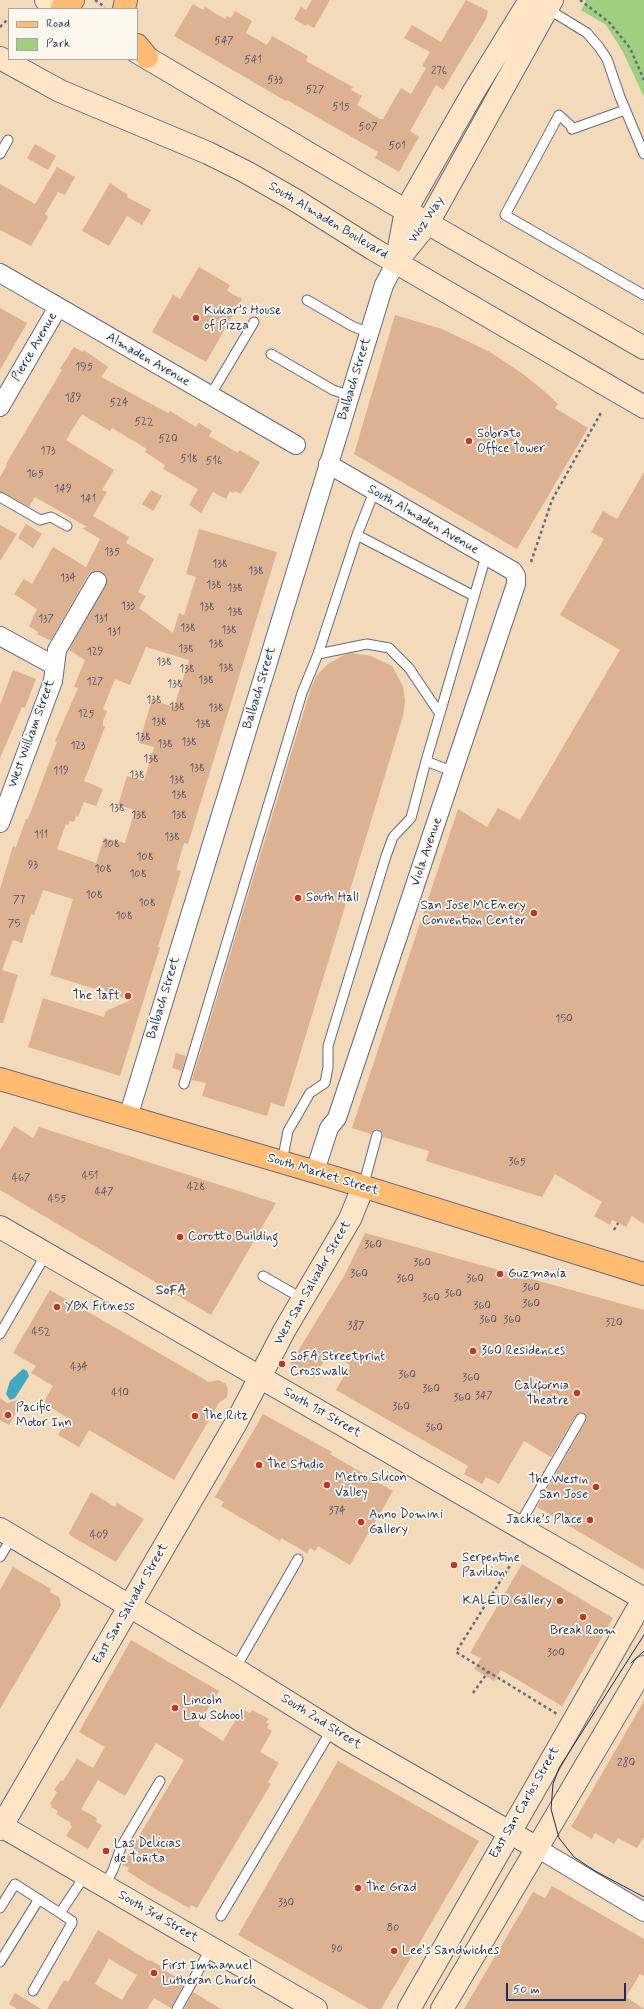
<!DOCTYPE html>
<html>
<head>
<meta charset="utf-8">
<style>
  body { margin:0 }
  #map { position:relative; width:644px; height:2009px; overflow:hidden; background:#f2dabb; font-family:Mynerve,sans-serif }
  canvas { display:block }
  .legend { position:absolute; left:8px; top:8px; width:130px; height:52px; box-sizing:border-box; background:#fbf7ec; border:1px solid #a1a7b3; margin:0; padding:5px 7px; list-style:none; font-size:12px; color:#1b2f5e }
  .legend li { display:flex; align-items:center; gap:8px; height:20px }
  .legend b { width:20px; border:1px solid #a1a7b3 }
  .scale { position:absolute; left:506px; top:1983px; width:120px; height:18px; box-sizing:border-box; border:2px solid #1b2f5e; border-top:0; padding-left:5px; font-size:12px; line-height:14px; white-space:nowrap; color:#1b2f5e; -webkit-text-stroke:3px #fbf7ec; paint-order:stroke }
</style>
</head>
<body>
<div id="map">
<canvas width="644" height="2009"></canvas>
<ul class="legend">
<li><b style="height:5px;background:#febb71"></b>Road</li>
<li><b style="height:11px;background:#a0d07f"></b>Park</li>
</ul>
<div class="scale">50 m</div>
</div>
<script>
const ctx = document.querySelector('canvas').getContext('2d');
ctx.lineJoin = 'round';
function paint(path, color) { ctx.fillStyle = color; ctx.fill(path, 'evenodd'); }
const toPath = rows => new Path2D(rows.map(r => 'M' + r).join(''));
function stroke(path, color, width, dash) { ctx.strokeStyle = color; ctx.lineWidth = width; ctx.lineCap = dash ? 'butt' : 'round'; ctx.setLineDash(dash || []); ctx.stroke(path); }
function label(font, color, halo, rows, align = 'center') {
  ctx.font = font + ' Mynerve,sans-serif'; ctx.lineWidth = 3.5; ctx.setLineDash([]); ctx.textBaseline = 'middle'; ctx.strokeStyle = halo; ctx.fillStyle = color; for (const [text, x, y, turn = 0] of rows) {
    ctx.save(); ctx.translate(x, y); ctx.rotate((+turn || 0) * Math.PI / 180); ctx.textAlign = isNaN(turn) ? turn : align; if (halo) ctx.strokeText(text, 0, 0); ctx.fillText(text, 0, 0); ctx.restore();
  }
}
paint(toPath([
  [586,0,644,0,644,97,623,52,606,25,581,10]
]), '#a0d07f');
paint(toPath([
  [23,1369,27,1371,29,1376,15,1398,10,1400,6,1394,10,1381]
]), '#40a8c0');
paint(toPath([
  [312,0,330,0,314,28,307,24,306,26,294,19,301,7,306,10],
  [466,0,488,11,486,19,443,90,436,85,410,131,419,137,399,172,375,158,378,152,287,100,286,101,174,36,193,4,203,10,205,7,225,19,227,16,231,18,235,11,252,21,246,33,267,45,272,36,308,56,306,61,353,87,351,90,362,96,357,105,380,119,383,119,401,88,411,94,426,68,422,66,430,52,404,38,412,25,441,42],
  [35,144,56,156,48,170,27,158],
  [57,167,75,177,65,195,58,192,45,214,48,217,31,246,0,230,0,184,35,204],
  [110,183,128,195,127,197,151,210,142,225,127,216,109,246,82,231],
  [199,267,230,285,227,291,242,299,206,362,152,332,173,295,180,299],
  [0,308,27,323,0,370],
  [395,315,442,329,490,352,523,374,544,391,558,404,555,408,588,428,517,549,354,454],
  [74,347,83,352,84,350,108,367,101,377,168,413,170,411,196,427,199,423,212,431,209,436,238,453,239,450,260,462,241,494,235,491,233,493,230,491,226,499,213,492,201,513,189,505,198,489,163,469,165,465,145,452,147,449,112,428,110,431,83,415,80,417,66,440,114,470,102,490,107,492,93,516,129,537,126,543,154,559,138,592,146,596,139,608,173,633,179,613,184,615,196,577,186,574,199,529,277,552,188,844,184,843,176,870,181,871,158,947,160,947,120,1076,28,1047,43,998,104,1017,106,1011,131,1000,50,975,73,899,43,890,34,915,31,914,22,943,13,940,2,970,18,975,3,1023,0,1023,0,889,13,846,16,847,26,819,28,819,57,742,55,741,78,688,74,687,85,660,69,650,107,581,106,576,102,572,97,571,88,575,51,640,49,640,37,634,38,632,29,626,37,609,14,594,24,579,32,584,53,547,86,567,100,539,82,528,87,527,35,497,29,507,0,491,0,477,7,465,6,464,62,370,60,369],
  [146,647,189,660,174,707,152,700,139,743,154,747,144,781,127,776,118,805,135,810,125,843,104,838,96,863,57,849,66,824,68,825,70,821,74,822,76,816,78,817,84,802,96,806,103,789,84,781,105,727,103,726,103,721,107,711,103,709,115,679,130,685],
  [644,472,644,1224,632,1216,626,1227,612,1220,610,1225,594,1216,602,1202,555,1174,542,1197,426,1161,429,1151,383,1137,383,1133,379,1129,375,1129,371,1134,352,1128,458,809,487,827,498,808,520,820,620,650,560,615,604,539,591,532,603,511,617,519],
  [151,490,162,496,153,511,142,504],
  [26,524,42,534,33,548,18,538],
  [0,525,17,534,0,561],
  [352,653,371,656,392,666,403,686,405,701,403,716,284,1107,271,1103,267,1116,202,1096,206,1083,192,1080,311,688,317,675,328,664,344,655],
  [13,670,36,679,25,708,22,707,0,758,0,705],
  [176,1053,186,1056,182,1071,172,1068],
  [14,1126,33,1138,39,1127,276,1203,211,1315,0,1190,0,1150],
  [365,1233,644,1310,644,1570,537,1507,586,1421,587,1418,584,1413,581,1412,576,1415,551,1457,524,1441,499,1484,486,1477,482,1484,464,1474,468,1466,336,1390,350,1365,329,1353,314,1378,290,1364,344,1276],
  [50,1290,209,1382,218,1380,226,1384,228,1390,227,1397,219,1403,174,1480,89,1430,79,1447,58,1435,68,1418,43,1403,53,1386,31,1373,36,1366,13,1353],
  [0,1398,7,1403,25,1398,9,1425,0,1420],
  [263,1414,332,1452,330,1454,393,1491,350,1565,318,1546,315,1551,310,1548,307,1553,281,1538,280,1541,221,1506,224,1502,215,1497],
  [91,1492,115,1507,117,1503,144,1519,116,1562,71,1536,69,1533],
  [522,1564,613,1618,562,1706,501,1670,494,1681,474,1669,481,1658,470,1653],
  [13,1567,51,1589,50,1592,59,1597,61,1605,0,1709,0,1590],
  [131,1640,219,1691,198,1725,223,1741,242,1709,250,1713,252,1710,269,1719,266,1723,269,1724,267,1728,272,1731,260,1752,279,1763,268,1782,271,1784,197,1908,191,1905,189,1908,152,1887,127,1871,129,1868,122,1865,184,1760,156,1743,125,1796,98,1780,81,1809,97,1818,96,1822,102,1825,88,1849,66,1836,72,1827,70,1825,71,1823,56,1814,58,1811,51,1807,52,1805,50,1804,57,1792,54,1790,61,1780,63,1781,77,1759,93,1768,105,1747,79,1732],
  [644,1701,644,1837,637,1848,618,1838,614,1844,595,1833,592,1839,571,1827],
  [338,1761,479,1841,381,2009,369,2009,238,1935],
  [552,1886,644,1939,644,1976,640,1974,626,1997,644,2009,464,2009,533,1892,545,1898],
  [98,1930,149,1961,150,1960,161,1966,160,1968,176,1977,174,1981,183,1986,171,2008,154,1998,147,2009,47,2009,64,1980,68,1982],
  [109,1959,137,1975,122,2000,95,1984],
  [193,1992,221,2009,184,2009],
  [15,1993,41,2009,17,2009,9,2004]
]), '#ddb292');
const lane = toPath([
  [548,9,587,33,599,47,607,59,620,97,644,154],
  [625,110,572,129,570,125,559,115,505,215,644,295],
  [0,154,8,140],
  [307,300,352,326,369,333],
  [271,354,333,390,350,396],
  [210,396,254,322],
  [0,497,40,520,51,517,67,526],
  [357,535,474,596],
  [318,654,367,644,389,648,409,668,440,714],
  [454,772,426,761,486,556],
  [184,1084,302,693,318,654,357,535,374,492],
  [282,1162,288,1131,310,1093,325,1083,328,1067,328,1046,386,856,393,837,411,818,426,761],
  [363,1187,377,1135],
  [263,1276,303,1299],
  [0,1334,46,1254],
  [518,1527,581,1418],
  [0,1557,13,1536],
  [235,1669,298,1559],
  [105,1885,113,1870,121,1847,160,1781],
  [0,1908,15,1884,60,1913],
  [221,1916,332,1729],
  [0,1962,39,1899],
  [33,1991,72,1923,72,1921,60,1913,86,1874],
  [177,2009,211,1948]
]);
const street = toPath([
  [0,273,296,445],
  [0,407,58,307],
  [0,636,55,666],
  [0,823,53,681,57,650,97,581],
  [128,1117,384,285,396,262],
  [315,1171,329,1128,337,1118,516,584,516,576,513,571,328,464],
  [537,1848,644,1912]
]);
const secondary = toPath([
  [46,0,64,9],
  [137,52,391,202,644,348],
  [0,58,60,91,208,153,246,172,295,200,373,249,644,407],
  [397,259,406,210,474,91,530,0],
  [396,262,428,223,552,0],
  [0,1227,644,1599],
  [0,1529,235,1669,349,1740,537,1848],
  [0,1825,316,2009],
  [0,1829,236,1423,284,1331,350,1219,363,1187],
  [409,2009,644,1598],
  [442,2009,644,1667]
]);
const primary = toPath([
  [0,1079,336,1178,644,1274]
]);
const highway = toPath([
  [62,8,73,0],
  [124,9,126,0],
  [137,45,147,57]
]);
stroke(lane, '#666b7f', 11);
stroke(street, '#666b7f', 20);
stroke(secondary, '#666b7f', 24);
stroke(primary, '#666b7f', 24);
stroke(highway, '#666b7f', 24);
stroke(toPath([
  [95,0,105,7],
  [580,0,609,22,630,48,644,80],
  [0,27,9,18],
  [531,562,552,500,602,411],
  [614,1230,618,1223],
  [516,1556,456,1652,557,1714],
  [473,1693,488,1672]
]), '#666b7f', 2.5, [3, 3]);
stroke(lane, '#fff', 9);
stroke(street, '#fff', 18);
stroke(secondary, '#ffe4c6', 22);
stroke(primary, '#febb71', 22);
stroke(highway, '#febb71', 22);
stroke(toPath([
  [644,1635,559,1768,553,1784,551,1809,559,1838,574,1857,595,1871,644,1897],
  [631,1663,644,1651]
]), '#1b2f5e', 1);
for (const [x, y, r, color] of [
  [196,318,4,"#c8321e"],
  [469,441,4,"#c8321e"],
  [298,898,4,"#c8321e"],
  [534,913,4,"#c8321e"],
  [128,996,4,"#c8321e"],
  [180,1237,4,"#c8321e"],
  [500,1274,4,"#c8321e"],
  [57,1307,4,"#c8321e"],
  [473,1351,4,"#c8321e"],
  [282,1364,4,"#c8321e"],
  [577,1393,4,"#c8321e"],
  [8,1415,4,"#c8321e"],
  [195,1416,4,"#c8321e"],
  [259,1465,4,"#c8321e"],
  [327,1485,4,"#c8321e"],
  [596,1487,4,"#c8321e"],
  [590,1520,4,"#c8321e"],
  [361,1522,4,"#c8321e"],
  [454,1565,4,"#c8321e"],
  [560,1601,4,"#c8321e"],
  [583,1617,4,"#c8321e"],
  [175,1708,4,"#c8321e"],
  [106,1851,4,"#c8321e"],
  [358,1888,4,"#c8321e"],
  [394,1951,4,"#c8321e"],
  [154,1973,4,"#c8321e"]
]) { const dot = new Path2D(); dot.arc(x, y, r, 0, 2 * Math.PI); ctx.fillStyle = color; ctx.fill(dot); stroke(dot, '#fbf7ec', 1.5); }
label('11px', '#4c506b', null, [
  ["547",224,42],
  ["541",253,61],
  ["276",439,72],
  ["533",275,81],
  ["527",315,91],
  ["515",341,108],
  ["507",368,128],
  ["501",397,147],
  ["195",84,368],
  ["189",73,399],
  ["524",119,404],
  ["522",144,423],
  ["520",168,440],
  ["173",48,452],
  ["518",189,460],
  ["516",214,462],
  ["165",35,475],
  ["149",63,490],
  ["141",88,500],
  ["135",112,553],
  ["138",220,565],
  ["138",256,572],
  ["134",68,579],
  ["138",214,586],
  ["138",235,589],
  ["133",128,607],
  ["138",207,608],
  ["138",235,613],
  ["137",46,620],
  ["131",101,620],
  ["138",188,629],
  ["138",229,631],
  ["131",114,633],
  ["138",216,645],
  ["138",186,650],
  ["129",95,653],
  ["138",164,663],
  ["138",226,669],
  ["138",187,670],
  ["138",206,681],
  ["127",95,683],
  ["138",175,685],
  ["138",154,701],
  ["138",177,708],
  ["138",216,709],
  ["125",86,715],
  ["138",159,723],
  ["138",203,725],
  ["138",143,738],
  ["138",189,743],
  ["138",165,745],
  ["123",78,747],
  ["138",151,760],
  ["138",197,769],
  ["119",61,772],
  ["138",137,776],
  ["138",177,781],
  ["138",179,796],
  ["138",117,809],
  ["138",139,816],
  ["138",179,816],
  ["111",41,836],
  ["138",172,838],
  ["108",111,845],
  ["108",145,858],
  ["93",33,866],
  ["108",103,870],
  ["108",138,875],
  ["108",94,896],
  ["77",19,901],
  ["108",147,904],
  ["108",124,917],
  ["75",14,925],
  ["150",564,1020],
  ["365",517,1163],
  ["451",90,1177],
  ["467",21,1179],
  ["428",196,1188],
  ["447",104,1193],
  ["455",57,1200],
  ["360",373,1246],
  ["360",422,1264],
  ["360",359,1275],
  ["360",405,1280],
  ["360",475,1280],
  ["360",531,1289],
  ["360",453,1295],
  ["360",431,1299],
  ["360",531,1305],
  ["360",482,1307],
  ["360",488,1321],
  ["360",512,1321],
  ["320",614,1324],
  ["387",356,1327],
  ["452",41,1333],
  ["434",79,1368],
  ["360",407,1376],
  ["360",471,1379],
  ["360",431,1390],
  ["410",120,1394],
  ["347",484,1397],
  ["360",462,1399],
  ["360",401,1408],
  ["360",434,1429],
  ["374",337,1512],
  ["409",99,1536],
  ["300",556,1654],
  ["280",626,1764],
  ["330",286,1904],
  ["80",393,1929],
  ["90",337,1950]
]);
label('13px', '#1b2f5e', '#fbf7ec', [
  ["Woz Way",427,220,-56],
  ["South Almaden Boulevard",328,221,31],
  ["Pierce Avenue",35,347,-60],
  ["Almaden Avenue",148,360,30],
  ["Balbach Street",355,379,-73],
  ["South Almaden Avenue",423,520,30],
  ["Balbach Street",260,688,-73],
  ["West William Street",32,734,-70],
  ["Viola Avenue",427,852,-71],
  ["Balbach Street",164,998,-73],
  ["South Market Street",323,1175,17],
  ["West San Salvador Street",313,1283,-60],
  ["South 1st Street",322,1413,30],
  ["East San Salvador Street",131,1604,-60],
  ["South 2nd Street",321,1722,32],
  ["East San Carlos Street",525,1803,-60],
  ["South 3rd Street",158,1917,30]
]);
label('13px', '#1b2f5e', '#fbf7ec', [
  ["Kukar’s House",204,311],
  ["of Pizza",204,326],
  ["Sobrato",477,434],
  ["Office Tower",477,449],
  ["South Hall",306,898],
  ["San Jose McEnery",526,906,"right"],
  ["Convention Center",526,921,"right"],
  ["The Taft",120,996,"right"],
  ["Corotto Building",188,1237],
  ["Guzmania",508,1274],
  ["YBX Fitness",65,1307],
  ["360 Residences",481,1351],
  ["SoFA Streetprint",290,1357],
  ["Crosswalk",290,1372],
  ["California",569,1386,"right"],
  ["Theatre",569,1401,"right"],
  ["Pacific",16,1408],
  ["Motor Inn",16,1423],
  ["The Ritz",203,1416],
  ["The Studio",267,1465],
  ["Metro Silicon",335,1478],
  ["Valley",335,1493],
  ["The Westin",588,1480,"right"],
  ["San Jose",588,1495,"right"],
  ["Anno Domini",369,1515],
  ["Gallery",369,1530],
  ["Jackie’s Place",582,1520,"right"],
  ["Serpentine",462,1558],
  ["Pavilion",462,1573],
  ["KALEID Gallery",552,1601,"right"],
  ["Break Room",583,1631,"center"],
  ["Lincoln",183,1701],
  ["Law School",183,1716],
  ["Las Delicias",114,1844],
  ["de Toñita",114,1859],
  ["The Grad",366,1888],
  ["Lee's Sandwiches",402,1951],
  ["First Immanuel",162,1966],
  ["Lutheran Church",162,1981]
], 'left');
label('bold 14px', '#5f5d70', '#fbf7ec', [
  ["SoFA",171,1291]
]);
</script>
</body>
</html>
